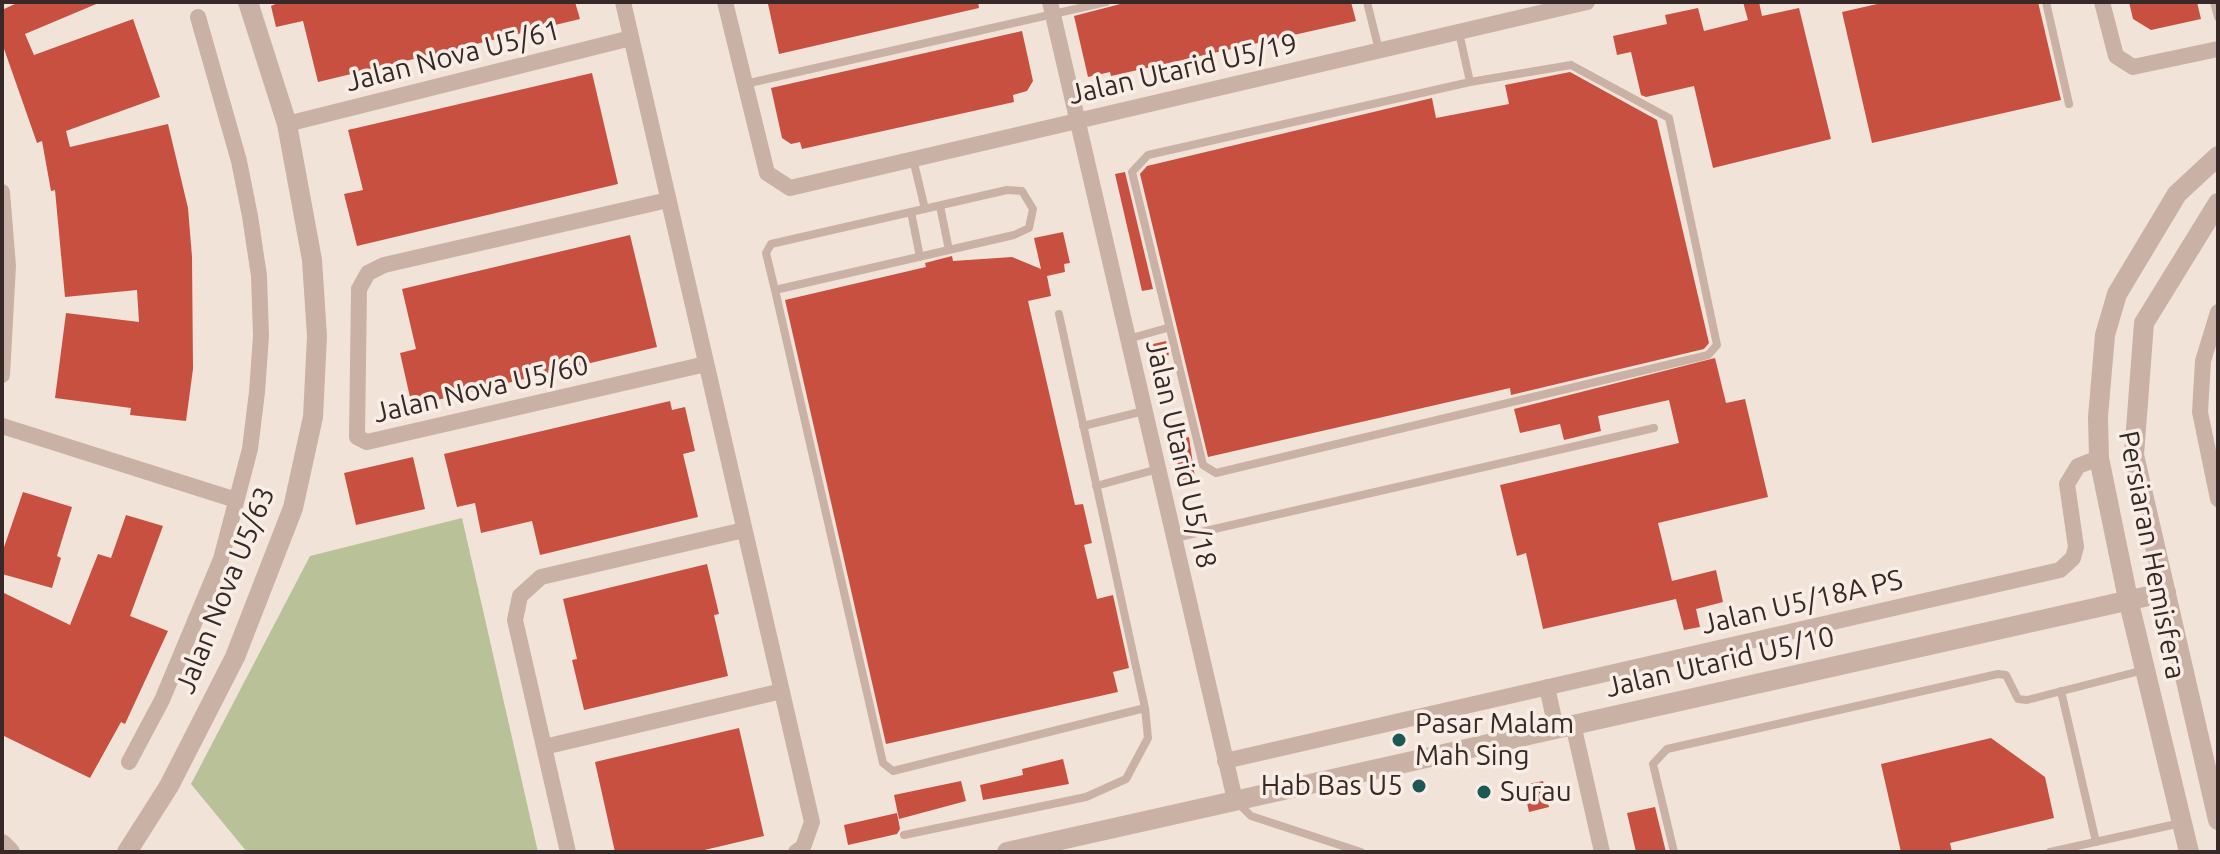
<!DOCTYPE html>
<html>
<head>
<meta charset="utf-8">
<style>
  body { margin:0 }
  #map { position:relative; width:2220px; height:854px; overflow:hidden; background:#f2e3d9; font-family:Ubuntu,sans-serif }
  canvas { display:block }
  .frame { position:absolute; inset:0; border:4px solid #362927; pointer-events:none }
</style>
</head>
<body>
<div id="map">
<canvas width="2220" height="854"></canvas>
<div class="frame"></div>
</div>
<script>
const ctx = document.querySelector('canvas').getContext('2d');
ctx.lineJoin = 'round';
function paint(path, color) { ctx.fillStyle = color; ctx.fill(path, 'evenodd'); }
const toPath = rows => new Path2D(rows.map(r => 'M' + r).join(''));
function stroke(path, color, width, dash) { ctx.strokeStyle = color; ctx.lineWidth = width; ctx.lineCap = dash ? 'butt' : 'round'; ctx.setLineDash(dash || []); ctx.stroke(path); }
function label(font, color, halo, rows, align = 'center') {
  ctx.font = font + ' Ubuntu,sans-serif'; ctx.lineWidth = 7; ctx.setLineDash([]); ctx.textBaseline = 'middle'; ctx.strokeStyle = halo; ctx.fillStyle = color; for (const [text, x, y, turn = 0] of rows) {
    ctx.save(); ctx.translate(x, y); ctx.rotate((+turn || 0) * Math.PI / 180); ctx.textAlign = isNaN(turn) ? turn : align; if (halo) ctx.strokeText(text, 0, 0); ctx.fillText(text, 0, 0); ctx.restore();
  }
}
paint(toPath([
  [462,518,538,852,247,852,191,784,310,556]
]), '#b9c199');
paint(toPath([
  [19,2,101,2,25,34,34,55,133,19,160,97,66,131,70,147,168,124,188,208,192,257,193,369,186,421,130,415,131,408,55,398,66,313,139,322,137,290,65,297,55,190,51,191,42,141,37,143,2,43,2,10],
  [280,2,575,2,580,19,318,82,303,21,276,27,271,6],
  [775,2,978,2,979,8,779,54,768,4],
  [1128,2,1351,2,1356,21,1111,76,1110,72,1088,77,1074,16],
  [1743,2,1759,2,1762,16,1799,8,1831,139,1713,168,1694,86,1646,97,1641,95,1631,52,1617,55,1613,36,1667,24,1665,15,1698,8,1704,31,1748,20],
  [1886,2,2038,2,2061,100,1872,143,1842,12],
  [2129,2,2197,2,2201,19,2151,30,2133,19],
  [1022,31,1033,81,1027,91,1013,95,1014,102,802,149,800,142,791,144,782,138,771,88],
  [1570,72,1657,120,1709,343,1704,349,1511,395,1510,388,1208,457,1140,174,1147,166,1432,98,1436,118,1509,104,1505,85],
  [592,73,618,184,357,246,344,194,363,190,348,130],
  [1125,172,1153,289,1142,291,1115,174],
  [1063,232,1070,263,1064,264,1065,272,1047,276,1051,296,1028,301,1075,505,1083,504,1092,543,1084,545,1097,599,1113,595,1129,668,1113,672,1118,692,886,744,785,300,926,267,925,263,952,256,953,261,1012,257,1041,269,1034,238],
  [630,235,657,347,412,406,400,353,416,349,402,289],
  [1166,341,1169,355,1157,358,1153,344],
  [1715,358,1726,403,1745,399,1768,497,1658,523,1672,581,1716,570,1723,602,1696,609,1700,627,1684,630,1676,599,1543,629,1526,553,1517,556,1500,485,1679,443,1669,400,1598,416,1601,431,1564,440,1560,424,1520,433,1514,409],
  [670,401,672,410,685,407,695,451,683,454,698,517,540,555,532,521,481,533,475,503,457,507,444,454],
  [1189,437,1195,478,1182,481,1172,441],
  [413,457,425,509,356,525,344,473],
  [23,492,72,507,57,556,61,558,52,588,2,574,2,553],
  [126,515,163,526,130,616,168,631,125,724,121,722,90,778,2,735,2,592,70,625,98,554,111,558],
  [707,564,719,614,714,615,728,676,584,710,572,660,577,659,563,599],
  [739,728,764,836,696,852,615,852,595,762],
  [1991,738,2045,777,2054,818,1950,843,1952,852,1901,852,1881,764],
  [1063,759,1069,784,983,800,980,785,1023,775,1022,769],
  [961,781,966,801,899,819,894,795],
  [1543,781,1549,807,1529,812,1523,785],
  [1655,807,1666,852,1636,852,1627,813],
  [897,813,900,829,897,834,848,845,844,825]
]), '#c85041');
stroke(toPath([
  [1367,2,1379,50],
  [2046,2,2069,104],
  [2214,2,2218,17],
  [1459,32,1470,82],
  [1571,65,1669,118,1717,345,1708,355,1216,473,1203,465,1132,172,1148,155,1470,82,1571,65],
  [745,84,1106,2],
  [913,159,925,209],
  [1007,190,1022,191,1033,209,1029,228,1014,235,775,290,766,253,771,244,1007,190],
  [940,206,949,250],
  [911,212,920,257],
  [775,290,883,763,893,771,1145,708],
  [1128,339,1167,328],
  [1083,426,1144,411],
  [1096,486,1158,469],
  [1175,538,1654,428],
  [2061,691,2096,842],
  [1237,802,1251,816,1361,852],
  [904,835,1086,797,1126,779,1148,738,1145,708,1059,314],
  [1674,852,1653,764,1667,749,1998,674,2006,675,2018,699,2027,700,2144,670],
  [2050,852,2181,823]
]), '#cab1a5', 8);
stroke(toPath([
  [623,2,812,822,803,847,796,852],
  [725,2,767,173,790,188,1587,2],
  [1050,2,1235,800],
  [2102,2,2116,56,2133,67,2218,49],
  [287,124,631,38],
  [2,192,8,266,2,375],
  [668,200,384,265,368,273,359,289,357,437,367,442,706,364],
  [2218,312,2203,361,2200,412,2218,499],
  [2,426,236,500],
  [1547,687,1556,728],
  [1573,724,1602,852],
  [544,747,782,691],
  [1225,761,2060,570,2073,558,2076,547,2067,484,2078,466,2099,458],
  [129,762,162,700,221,559,250,449,257,392,261,336,259,276,250,216,239,161,198,17],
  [568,852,515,620,520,596,541,577,744,530]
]), '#cab1a5', 16);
stroke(toPath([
  [2218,203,2144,323,2134,455,2218,820],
  [2,844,10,852],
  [127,852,169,786,235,657,293,508,313,417,317,336,312,260,287,124,248,2],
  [1007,852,2166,592],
  [2189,852,2128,599,2099,458,2098,417,2105,335,2117,294,2177,194,2218,156]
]), '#cab1a5', 20);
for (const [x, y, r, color] of [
  [1399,740,8,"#1c5854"],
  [1419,786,8,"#1c5854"],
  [1484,792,8,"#1c5854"]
]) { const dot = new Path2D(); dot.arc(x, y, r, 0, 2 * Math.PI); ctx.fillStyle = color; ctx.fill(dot); stroke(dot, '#f9eee6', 3); }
label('28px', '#362927', '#f9eee6', [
  ["Jalan Nova U5/61",453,56,-14],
  ["Jalan Utarid U5/19",1183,69,-13],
  ["Jalan Nova U5/60",481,389,-13],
  ["Jalan Utarid U5/18",1181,454,77],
  ["Persiaran Hemisfera",2152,555,79],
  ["Jalan Nova U5/63",225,590,-68],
  ["Jalan U5/18A PS",1802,602,-13],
  ["Jalan Utarid U5/10",1720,662,-13]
]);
label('28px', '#362927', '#f9eee6', [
  ["Pasar Malam",1415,724],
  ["Mah Sing",1415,756],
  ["Hab Bas U5",1403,786,"right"],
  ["Surau",1500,792]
], 'left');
</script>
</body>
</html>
